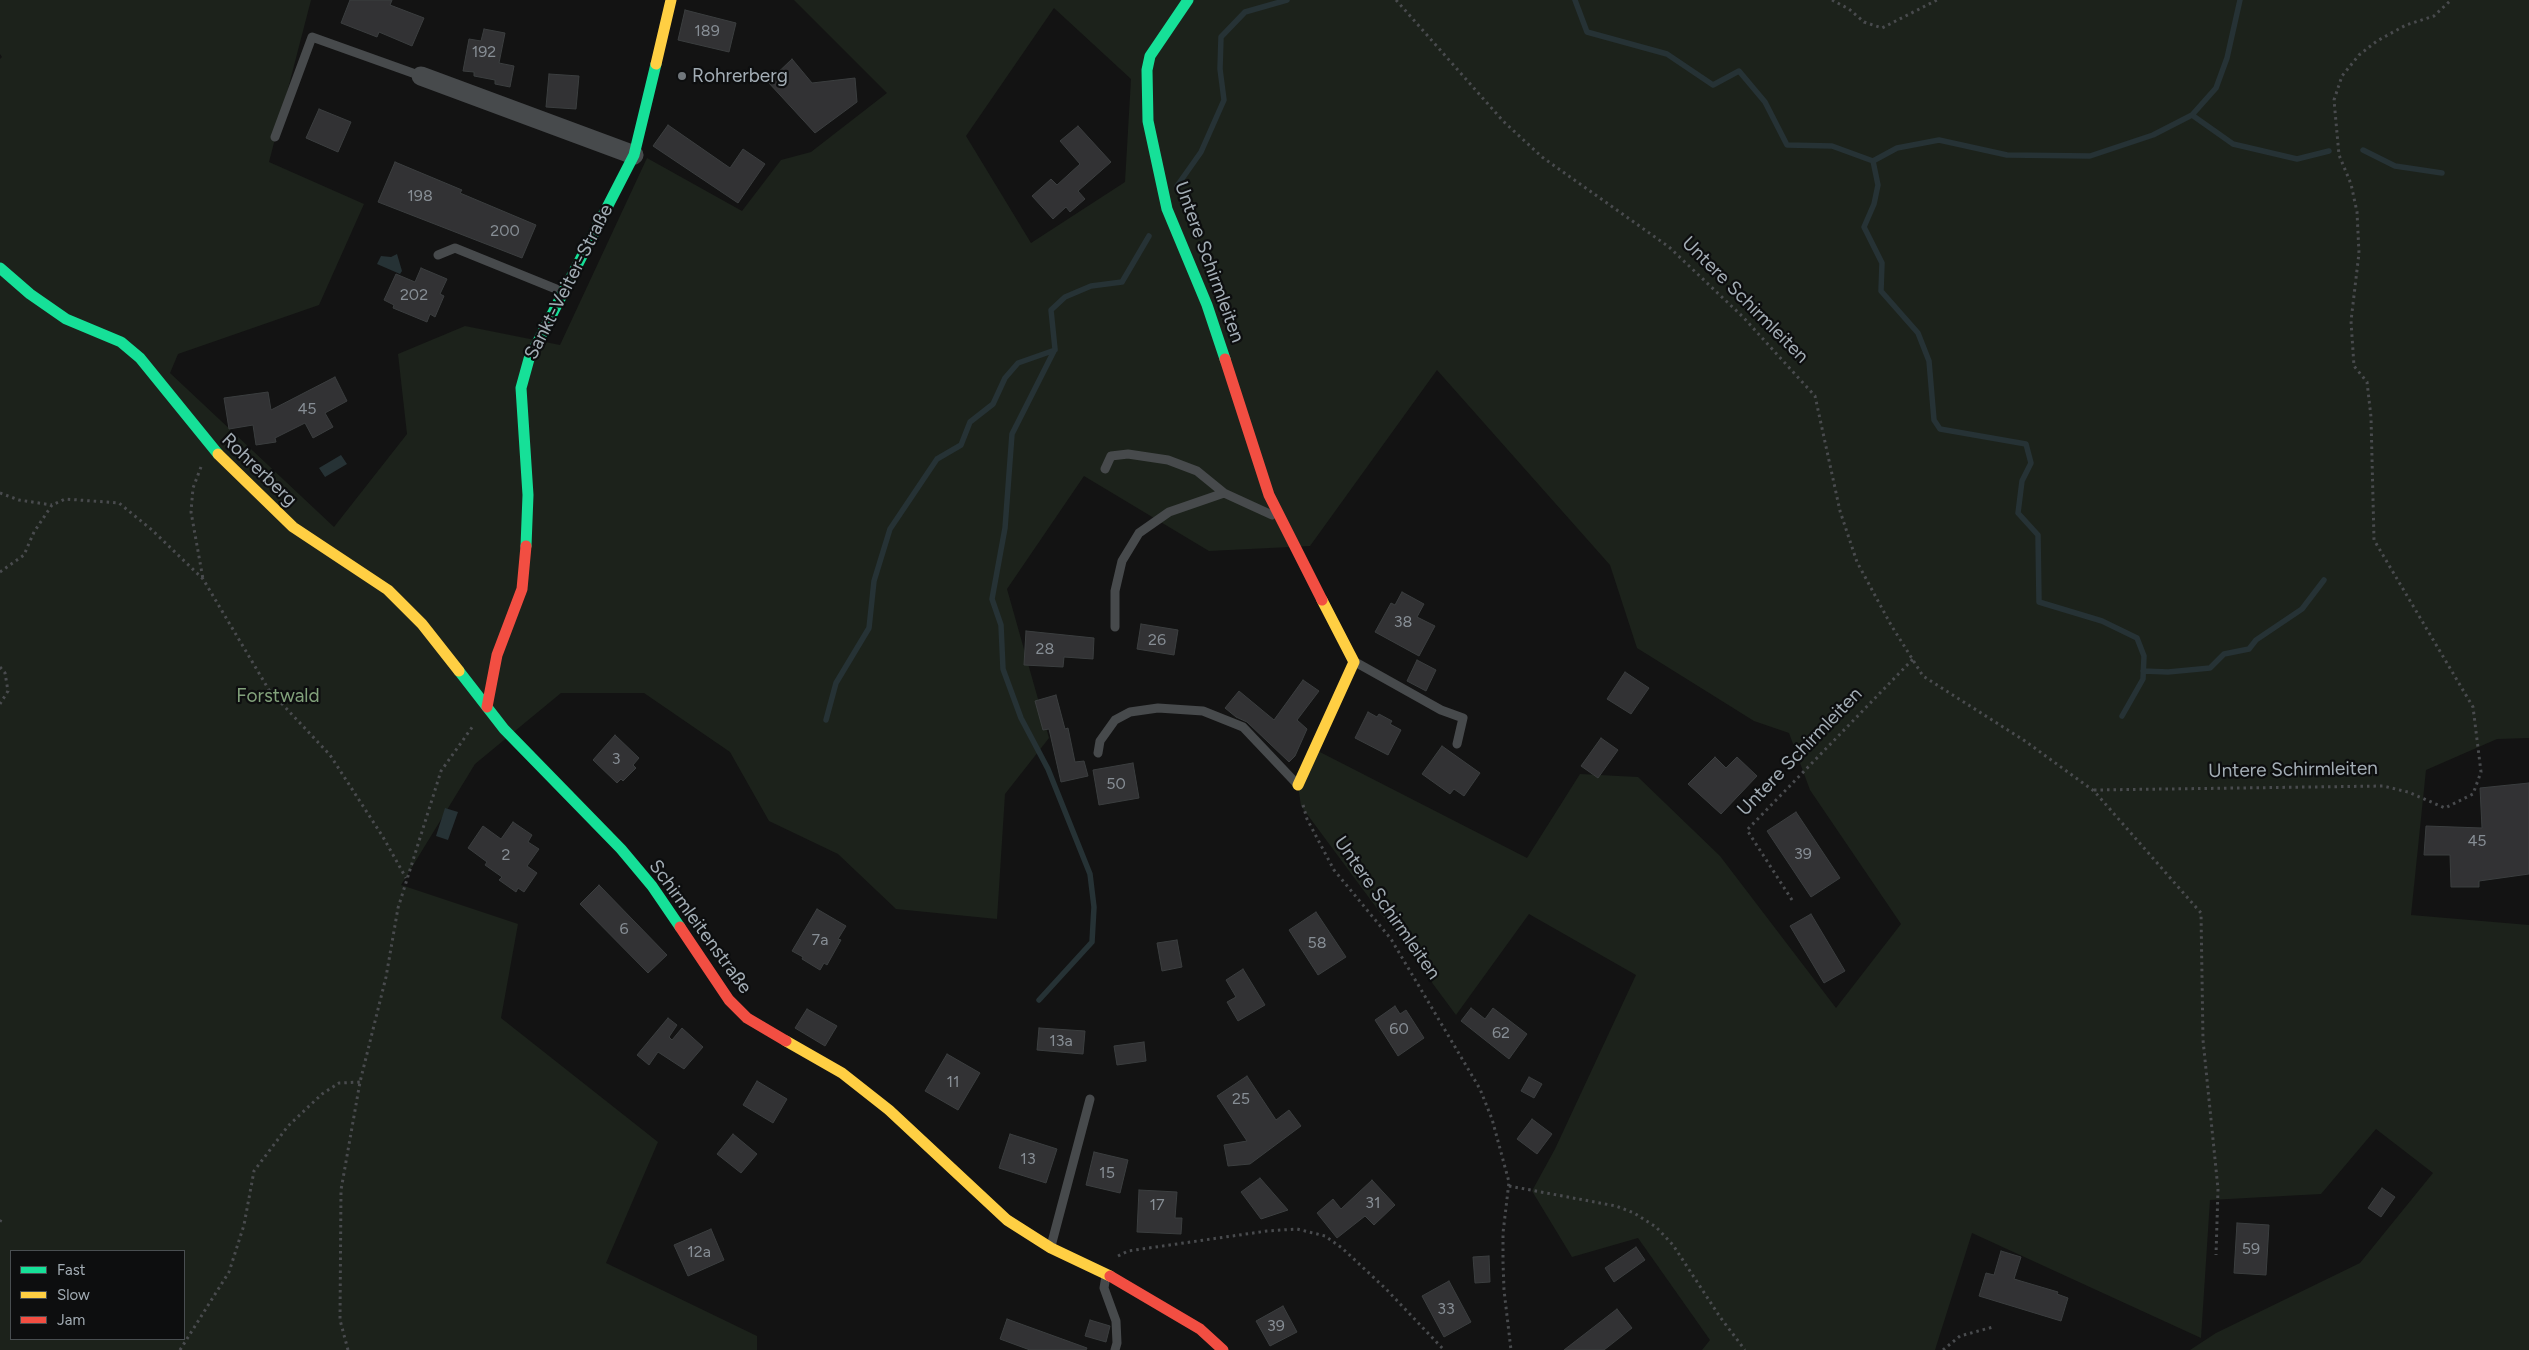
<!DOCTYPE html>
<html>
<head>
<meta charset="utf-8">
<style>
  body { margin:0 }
  #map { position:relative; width:2529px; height:1350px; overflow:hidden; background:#131313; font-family:Figtree,sans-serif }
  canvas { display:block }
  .legend { position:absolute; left:10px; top:1250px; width:175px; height:90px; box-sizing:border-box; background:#0d0e0f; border:1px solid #494e51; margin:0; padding:6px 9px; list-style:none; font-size:15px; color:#a3adb5 }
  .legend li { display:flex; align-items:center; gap:10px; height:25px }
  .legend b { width:25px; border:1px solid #494e51 }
</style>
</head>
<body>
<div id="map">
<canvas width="2529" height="1350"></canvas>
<ul class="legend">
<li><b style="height:6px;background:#16e098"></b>Fast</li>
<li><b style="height:6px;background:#ffcf43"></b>Slow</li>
<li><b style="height:6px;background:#f24e42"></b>Jam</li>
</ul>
</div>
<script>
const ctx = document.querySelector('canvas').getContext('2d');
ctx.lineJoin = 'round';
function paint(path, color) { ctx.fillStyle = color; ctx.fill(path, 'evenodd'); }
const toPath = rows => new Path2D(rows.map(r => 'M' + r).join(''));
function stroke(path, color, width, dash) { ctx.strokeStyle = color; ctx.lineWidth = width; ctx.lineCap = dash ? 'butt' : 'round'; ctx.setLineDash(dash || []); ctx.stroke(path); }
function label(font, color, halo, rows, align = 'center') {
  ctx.font = font + ' Figtree,sans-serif'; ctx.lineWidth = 4.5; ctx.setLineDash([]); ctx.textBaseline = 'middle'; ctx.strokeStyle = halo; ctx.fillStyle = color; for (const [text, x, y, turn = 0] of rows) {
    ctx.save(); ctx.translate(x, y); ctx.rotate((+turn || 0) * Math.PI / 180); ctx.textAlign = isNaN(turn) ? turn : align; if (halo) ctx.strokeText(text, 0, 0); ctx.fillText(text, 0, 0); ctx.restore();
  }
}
paint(toPath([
  [0,0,311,0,269,162,364,204,319,305,178,354,170,373,334,527,407,434,398,354,465,326,560,345,647,158,742,211,781,160,811,152,887,93,794,0,2529,0,2529,738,2497,739,2426,770,2411,915,2529,925,2529,1350,2190,1350,2216,1333,2360,1263,2433,1173,2376,1129,2321,1194,2210,1200,2201,1338,1972,1233,1935,1350,1702,1350,1710,1340,1638,1238,1572,1257,1532,1191,1555,1149,1636,975,1529,914,1456,1015,1301,806,1298,785,1316,750,1527,858,1580,774,1638,777,1720,856,1836,1008,1901,924,1810,790,1789,733,1754,721,1637,648,1610,565,1437,370,1310,546,1209,551,1084,476,1007,589,1049,738,1005,794,997,919,896,909,838,854,769,821,730,752,644,693,561,693,475,764,401,885,518,924,501,1018,658,1142,606,1263,757,1336,757,1350,0,1350,0,59,2,57,0,54],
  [1054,8,1131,79,1125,182,1031,243,966,136],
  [11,1251,184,1251,184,1339,11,1339]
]), '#1c221b');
paint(toPath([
  [397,254,402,271,400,274,377,264,381,256,391,257],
  [341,455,347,464,325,477,319,468],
  [445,808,458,812,448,840,436,836]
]), '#263235');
stroke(toPath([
  [1575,0,1587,32,1667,54,1713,85,1739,71,1765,102,1787,145,1832,146,1873,161,1878,185,1874,204,1864,227,1882,263,1881,291,1918,333,1929,361,1934,420,1940,429,2026,444,2031,463,2022,481,2018,513,2038,535,2039,602,2102,621,2137,638,2144,656,2143,679,2122,716],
  [2192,115,2216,88,2227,58,2240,0],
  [2363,150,2395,166,2442,173],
  [1873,161,1897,148,1939,140,2007,155,2090,156,2153,135,2192,115,2233,144,2297,159,2329,151],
  [1177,186,1201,152,1224,100,1220,69,1221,37,1245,12,1287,0],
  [2143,671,2168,672,2210,668,2224,654,2249,649,2256,640,2302,609,2324,580],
  [826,720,836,683,869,628,874,581,890,529,937,459,961,445,970,422,993,404,1005,378,1018,363,1055,350],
  [1039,1000,1092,942,1094,907,1090,874,1048,769,1021,718,1003,669,1001,625,992,599,1005,528,1012,434,1055,349,1051,310,1065,297,1091,286,1122,282,1149,236]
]), '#263235', 5.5);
const building = toPath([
  [350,0,392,0,390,5,424,18,412,46,379,32,377,37,341,23,350,0],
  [685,10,736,23,729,52,678,40,685,10],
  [484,29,505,33,499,63,514,66,510,87,495,84,495,80,474,76,474,72,463,71,469,39,481,41,484,29],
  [792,59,812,83,855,78,857,102,815,133,768,82,792,59],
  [549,74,579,76,576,109,546,107,549,74],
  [319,109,351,122,338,152,306,138,319,109],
  [668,125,730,168,743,149,765,164,738,203,653,146,668,125],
  [1078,126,1111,162,1078,191,1085,199,1070,212,1066,207,1053,219,1032,196,1051,179,1057,185,1080,164,1060,141,1078,126],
  [395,162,462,190,460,193,536,225,522,258,378,202,395,162],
  [421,268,447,279,440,294,444,296,435,317,430,314,427,322,393,308,394,305,384,300,396,274,415,282,421,268],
  [335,377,347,401,325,413,333,427,313,438,305,423,275,438,276,442,256,445,253,425,229,429,224,398,268,392,271,410,335,377],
  [1402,592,1424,604,1417,617,1435,626,1419,656,1375,632,1391,603,1395,605,1402,592],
  [1141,624,1178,630,1174,655,1137,649,1141,624],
  [1026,631,1094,638,1093,659,1064,657,1063,667,1024,665,1026,631],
  [1417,660,1436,670,1426,691,1407,681,1417,660],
  [1625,672,1649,688,1631,714,1607,699,1625,672],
  [1303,680,1319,691,1297,720,1307,729,1295,756,1289,762,1247,722,1236,717,1225,708,1239,691,1274,720,1303,680],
  [1056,695,1065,729,1068,728,1075,762,1084,761,1088,776,1061,782,1049,729,1043,730,1035,701,1056,695],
  [1368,712,1377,717,1379,714,1392,721,1390,724,1401,730,1388,755,1355,738,1368,712],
  [615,735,639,758,633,765,636,768,623,781,621,779,617,783,593,760,615,735],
  [1601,738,1618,750,1598,778,1581,766,1601,738],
  [1442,746,1480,773,1464,796,1454,789,1450,794,1422,774,1442,746],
  [1715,757,1726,768,1737,757,1757,776,1721,814,1688,784,1715,757],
  [1133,763,1139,798,1099,805,1093,770,1133,763],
  [2529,783,2529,874,2479,881,2479,887,2451,887,2450,855,2424,855,2426,826,2482,828,2480,788,2529,783],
  [1796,812,1840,878,1811,897,1767,831,1796,812],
  [513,822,532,835,528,842,539,849,527,866,537,873,524,892,518,888,516,892,499,880,502,877,485,865,487,862,468,848,483,826,501,839,513,822],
  [599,885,667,955,648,973,580,904,599,885],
  [817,909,846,926,838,939,841,940,827,965,824,963,820,970,802,959,803,957,792,951,817,909],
  [1316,912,1346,957,1318,975,1289,930,1316,912],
  [1811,914,1845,971,1824,983,1790,926,1811,914],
  [1177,940,1182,967,1162,971,1157,943,1177,940],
  [1243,969,1265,1005,1238,1021,1227,1002,1236,997,1226,980,1243,969],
  [1395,1006,1400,1014,1406,1010,1424,1038,1398,1056,1375,1020,1395,1006],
  [1471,1008,1485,1019,1493,1008,1527,1034,1509,1059,1461,1021,1471,1008],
  [807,1009,837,1026,825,1046,795,1028,807,1009],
  [668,1018,677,1025,669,1037,672,1040,682,1028,703,1047,684,1069,658,1052,649,1065,637,1055,668,1018],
  [1039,1028,1085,1031,1083,1054,1037,1050,1039,1028],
  [1144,1042,1146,1061,1117,1065,1114,1046,1144,1042],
  [947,1054,980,1073,958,1110,925,1091,947,1054],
  [1247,1076,1276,1120,1289,1110,1301,1126,1250,1164,1228,1166,1224,1145,1247,1141,1217,1096,1247,1076],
  [1529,1077,1542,1084,1534,1098,1521,1091,1529,1077],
  [757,1081,787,1099,773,1123,743,1105,757,1081],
  [1532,1119,1552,1134,1537,1154,1517,1139,1532,1119],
  [733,1134,757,1154,741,1173,717,1154,733,1134],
  [1010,1134,1057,1149,1046,1183,999,1168,1010,1134],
  [1094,1152,1128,1160,1120,1193,1086,1185,1094,1152],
  [1260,1178,1288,1210,1261,1219,1241,1192,1260,1178],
  [1372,1180,1395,1205,1374,1225,1365,1216,1337,1238,1317,1213,1333,1199,1341,1209,1372,1180],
  [2382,1188,2395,1197,2381,1217,2368,1208,2382,1188],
  [1139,1190,1177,1192,1175,1218,1182,1218,1181,1234,1137,1232,1139,1190],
  [2237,1223,2269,1225,2266,1275,2234,1273,2237,1223],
  [711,1229,724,1260,688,1276,674,1245,711,1229],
  [1636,1247,1645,1260,1614,1282,1605,1268,1636,1247],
  [2001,1251,2021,1257,2014,1279,2058,1292,2057,1294,2068,1298,2061,1321,1979,1296,1986,1273,1994,1275,2001,1251],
  [1489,1256,1490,1282,1475,1283,1473,1257,1489,1256],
  [1449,1281,1471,1322,1444,1337,1422,1296,1449,1281],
  [1283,1306,1297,1332,1270,1346,1256,1321,1283,1306],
  [1617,1309,1632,1328,1604,1350,1564,1350,1617,1309],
  [1007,1319,1087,1348,1086,1350,1030,1350,1000,1339,1007,1319],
  [1090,1320,1110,1326,1106,1342,1085,1336,1090,1320]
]);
paint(building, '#323234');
stroke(building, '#3b3e3f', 1);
stroke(toPath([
  [1396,0,1503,121,1542,157,1669,247,1743,317,1815,396,1840,511,1857,562,1891,625,1923,676,2025,741,2094,791,2201,913,2203,1040,2218,1189,2216,1255],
  [1832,0,1849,9,1864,22,1882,28,1937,0],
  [201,467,193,488,191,512,203,579],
  [0,493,19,500,52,505],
  [0,572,24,555,34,532,52,505,65,499,119,503,152,530,203,579,269,690,330,755,383,837,406,878],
  [0,667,5,673,8,691,0,704],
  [2094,790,2383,786,2408,792,2445,808,2473,794,2481,772,2473,707,2374,540,2371,417,2367,382,2354,366,2351,321,2359,253,2357,212,2351,184,2339,155,2334,100,2342,76,2359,55,2377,41,2406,25,2434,16,2451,0],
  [1303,805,1307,819,1334,870,1391,939,1480,1089,1492,1119,1509,1182,1503,1233,1503,1262,1504,1290,1511,1350],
  [1792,900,1747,830,1913,659],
  [1509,1186,1616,1206,1634,1213,1656,1227,1673,1245,1720,1317,1745,1350],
  [0,1222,2,1217],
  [1118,1256,1128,1251,1267,1231,1297,1229,1325,1236,1342,1248,1386,1289,1444,1350],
  [180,1350,229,1272,244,1225,254,1171,288,1126,322,1094,339,1083,360,1082],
  [348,1350,340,1320,341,1190,360,1082,386,977,398,908,441,771,473,726],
  [1943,1350,1960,1336,1993,1327]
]), '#494b4e', 3, [2.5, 4]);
stroke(toPath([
  [275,137,312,37,421,76],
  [438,255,455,248,561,291],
  [1105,469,1111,456,1128,454,1168,460,1197,471,1224,493,1272,515],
  [1115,627,1115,591,1122,561,1139,533,1169,512,1224,493],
  [1357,663,1441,710,1463,718,1457,744],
  [1098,753,1100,741,1115,720,1130,712,1158,708,1203,711,1243,727,1296,783],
  [1051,1246,1090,1099],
  [1106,1276,1104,1288,1116,1321,1117,1343,1115,1350]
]), '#474a4c', 9);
stroke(toPath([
  [421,76,634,155]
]), '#474a4c', 19);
stroke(toPath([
  [1188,0,1150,56,1147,70,1148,121,1167,209,1207,305,1225,359],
  [0,268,30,294,66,319,121,342,140,358,218,454],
  [526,546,528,495,521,388,529,359,634,155,656,64],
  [459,671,504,729,621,849,652,886,680,927]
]), '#16e098', 11);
stroke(toPath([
  [656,64,671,0],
  [218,454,293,527,388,590,422,624,459,671],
  [1298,785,1354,662,1322,600],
  [786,1041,842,1073,889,1110,1007,1220,1051,1248,1110,1276]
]), '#ffcf43', 11);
stroke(toPath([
  [1225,359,1269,495,1322,600],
  [487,707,497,655,522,589,526,546],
  [680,927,729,1000,747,1018,786,1041],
  [1110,1276,1200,1329,1223,1350]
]), '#f24e42', 11);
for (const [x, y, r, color] of [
  [682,76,5,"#71777c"]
]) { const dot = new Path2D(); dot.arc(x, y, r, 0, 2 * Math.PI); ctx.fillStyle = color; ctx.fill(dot); stroke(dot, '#0d0e0f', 2); }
label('16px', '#878e95', null, [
  ["189",707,31],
  ["192",484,52],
  ["198",420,196],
  ["200",505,231],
  ["202",414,295],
  ["45",307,409],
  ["38",1403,622],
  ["26",1157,640],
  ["28",1045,649],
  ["3",616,759],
  ["50",1116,784],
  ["45",2477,841],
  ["39",1803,854],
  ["2",506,855],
  ["6",624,929],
  ["7a",820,940],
  ["58",1317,943],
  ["60",1399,1029],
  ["62",1501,1033],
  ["13a",1061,1041],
  ["11",953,1082],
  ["25",1241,1099],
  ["13",1028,1159],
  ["15",1107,1173],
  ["31",1373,1203],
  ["17",1157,1205],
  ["59",2251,1249],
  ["12a",699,1252],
  ["33",1446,1309],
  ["39",1276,1326]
]);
label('19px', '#a3adb5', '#0d0e0f', [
  ["Rohrerberg",692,76]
], 'left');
label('19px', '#a3adb5', '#0d0e0f', [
  ["Untere Schirmleiten",1209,262,70],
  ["Sankt-Veiter-Straße",569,282,-63],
  ["Untere Schirmleiten",1745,300,45],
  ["Rohrerberg",259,470,44],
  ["Untere Schirmleiten",1800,752,-46],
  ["Untere Schirmleiten",2293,770,-1],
  ["Untere Schirmleiten",1387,908,55],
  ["Schirmleitenstraße",700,927,54]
]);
label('19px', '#81a07a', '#0d0e0f', [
  ["Forstwald",278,696]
]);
</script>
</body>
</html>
